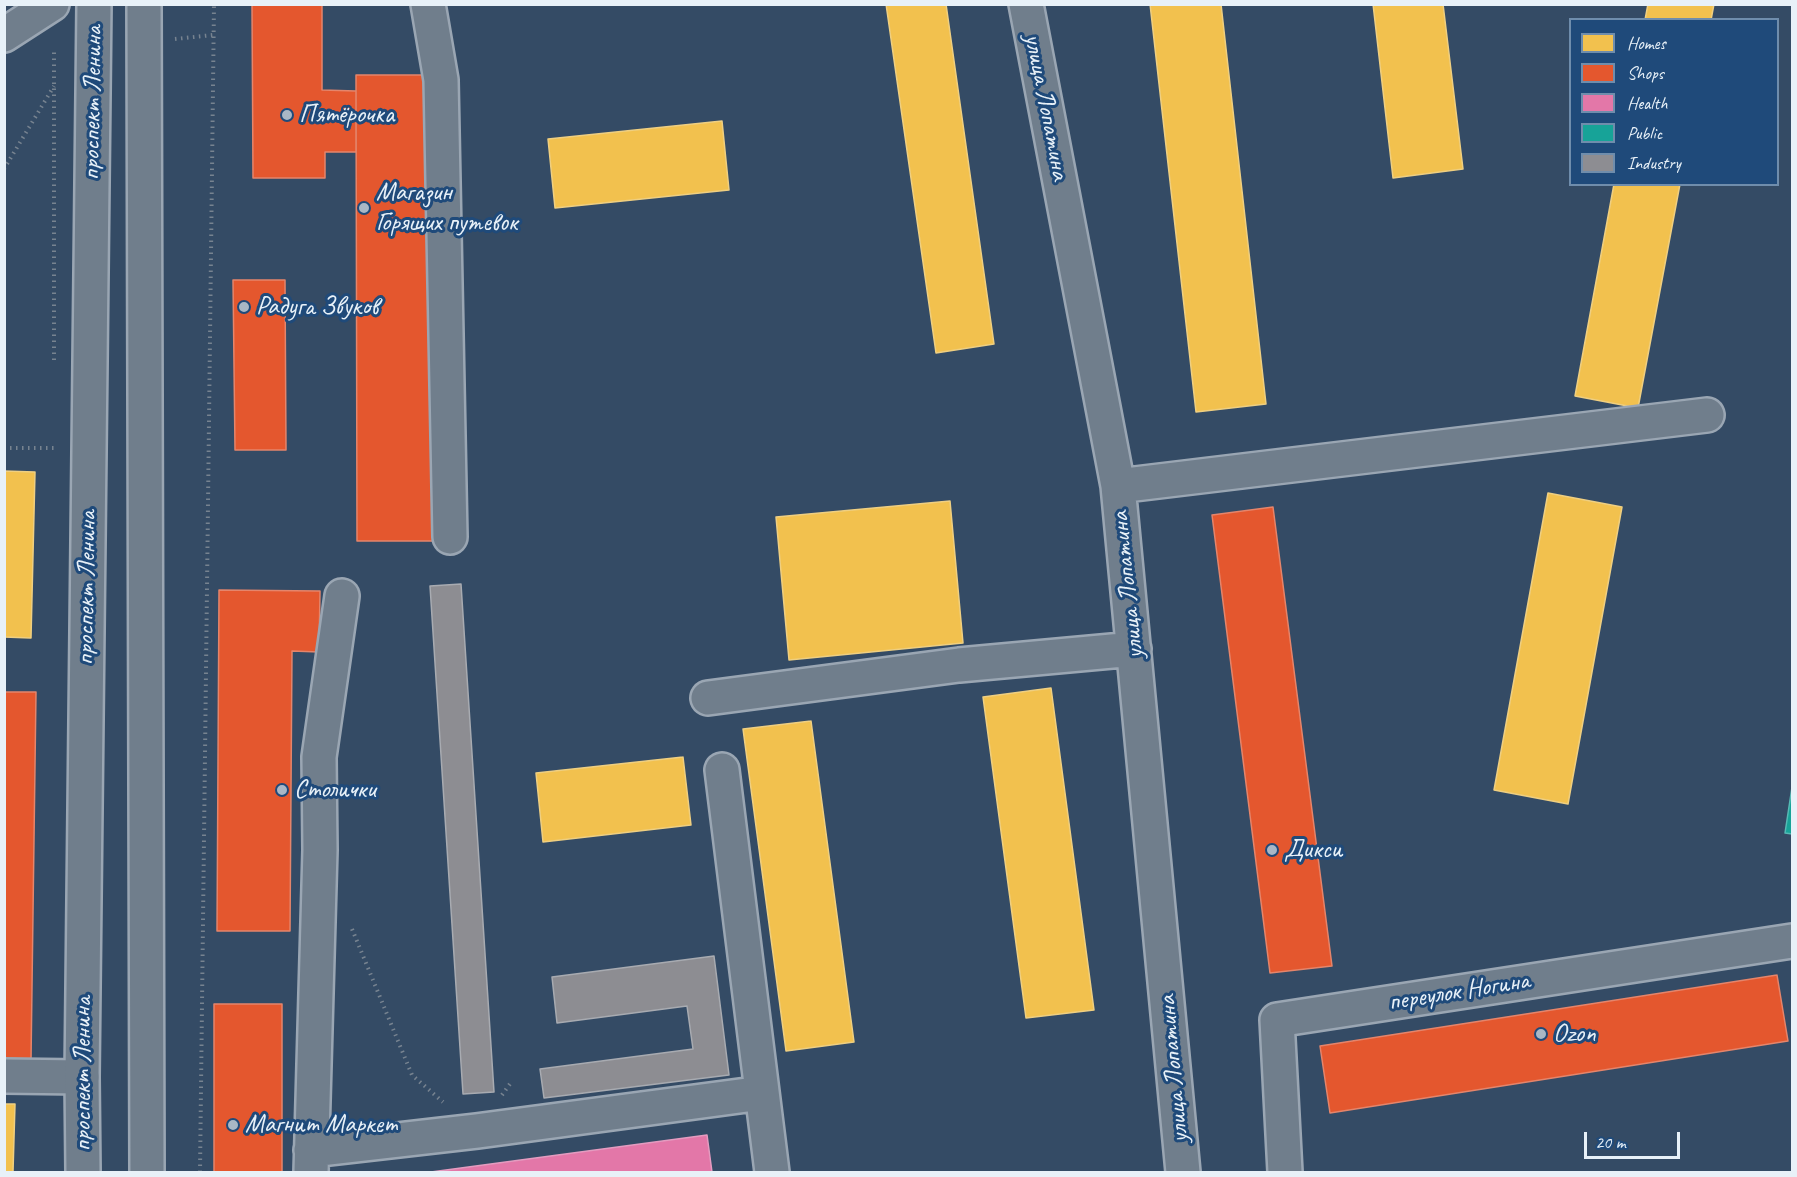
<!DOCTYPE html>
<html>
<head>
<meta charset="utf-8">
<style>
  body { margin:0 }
  #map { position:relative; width:1797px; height:1177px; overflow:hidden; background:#344b65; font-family:Caveat,sans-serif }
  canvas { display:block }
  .frame { position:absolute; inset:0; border:6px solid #e8f1f8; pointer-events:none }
  .legend { position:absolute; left:1569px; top:18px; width:210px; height:168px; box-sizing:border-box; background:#1f4a7a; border:2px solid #6f8dac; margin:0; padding:8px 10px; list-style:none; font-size:18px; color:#e8f1f8 }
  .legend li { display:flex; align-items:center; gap:12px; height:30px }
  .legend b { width:30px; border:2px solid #6f8dac }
  .scale { position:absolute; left:1584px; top:1132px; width:96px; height:27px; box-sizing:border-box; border:3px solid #e8f1f8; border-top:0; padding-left:8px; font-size:18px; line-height:21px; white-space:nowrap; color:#e8f1f8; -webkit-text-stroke:4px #1f4a7a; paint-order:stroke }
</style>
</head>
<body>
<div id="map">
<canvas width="1797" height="1177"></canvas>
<div class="frame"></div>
<ul class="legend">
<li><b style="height:16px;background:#f2c14e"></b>Homes</li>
<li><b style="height:16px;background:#e4572e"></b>Shops</li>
<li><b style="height:16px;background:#e377a8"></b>Health</li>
<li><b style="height:16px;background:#17a398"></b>Public</li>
<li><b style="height:16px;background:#8d8d92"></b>Industry</li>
</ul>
<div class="scale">20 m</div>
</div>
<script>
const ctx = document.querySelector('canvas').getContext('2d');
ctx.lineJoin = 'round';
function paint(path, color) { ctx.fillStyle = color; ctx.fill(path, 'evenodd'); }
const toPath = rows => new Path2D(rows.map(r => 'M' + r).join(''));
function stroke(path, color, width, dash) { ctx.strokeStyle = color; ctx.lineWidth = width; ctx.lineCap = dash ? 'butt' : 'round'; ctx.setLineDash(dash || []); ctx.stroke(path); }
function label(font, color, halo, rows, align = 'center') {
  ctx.font = font + ' Caveat,sans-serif'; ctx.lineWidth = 6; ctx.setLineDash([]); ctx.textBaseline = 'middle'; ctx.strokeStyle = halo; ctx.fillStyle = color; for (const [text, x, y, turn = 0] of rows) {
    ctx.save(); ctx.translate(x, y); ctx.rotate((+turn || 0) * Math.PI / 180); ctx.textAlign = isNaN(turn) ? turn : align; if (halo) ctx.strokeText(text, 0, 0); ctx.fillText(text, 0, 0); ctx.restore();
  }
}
const homes = toPath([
  [886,4,946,4,994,344,936,353,886,4],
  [1150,4,1221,4,1266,404,1196,412,1150,4],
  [1373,4,1443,4,1463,169,1393,178,1373,4],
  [1648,4,1714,4,1711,20,1645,20,1648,4],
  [722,121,729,190,555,208,548,139,722,121],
  [1614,184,1680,184,1638,408,1575,396,1614,184],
  [4,471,35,472,31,638,4,637,4,471],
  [1548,493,1622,507,1568,804,1494,790,1548,493],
  [950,501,963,643,789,660,776,517,950,501],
  [1051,688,1094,1010,1026,1018,983,697,1051,688],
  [811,721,854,1042,786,1051,743,729,811,721],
  [683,757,691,825,543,842,536,773,683,757],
  [4,1104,15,1104,13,1172,4,1172,4,1104]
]);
paint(homes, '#f2c14e');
stroke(homes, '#efcf81', 1.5);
const shops = toPath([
  [252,4,322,4,322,90,356,91,356,152,325,152,325,178,253,178,252,4],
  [356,75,431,75,433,541,357,541,356,75],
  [233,280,285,280,286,450,235,450,233,280],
  [1273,507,1332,966,1270,973,1212,515,1273,507],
  [219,590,320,591,319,652,292,651,290,931,217,931,219,590],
  [4,692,36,692,31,1061,4,1061,4,692],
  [1777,975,1788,1041,1330,1113,1320,1046,1777,975],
  [214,1004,282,1004,282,1172,214,1172,214,1004]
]);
paint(shops, '#e4572e');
stroke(shops, '#e5856b', 1.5);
const health = toPath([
  [707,1135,712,1172,431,1172,707,1135]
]);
paint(health, '#e377a8');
stroke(health, '#e49cc0', 1.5);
const public = toPath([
  [1792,787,1792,834,1785,833,1792,787]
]);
paint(public, '#17a398');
stroke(public, '#56bab5', 1.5);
const industry = toPath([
  [461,584,494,1092,463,1094,430,586,461,584],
  [714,956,729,1075,544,1098,540,1069,693,1049,687,1006,557,1023,552,977,714,956]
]);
paint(industry, '#8d8d92');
stroke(industry, '#a8abb1', 1.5);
const minor = toPath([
  [428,4,441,80,450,537],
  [1026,4,1118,486,1183,1172],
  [4,35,52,4],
  [1118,486,1707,415],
  [708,698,959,665,1134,649],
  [722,770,772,1172],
  [4,1076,82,1077],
  [311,1150,477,1131,762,1093],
  [311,1172,320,850,319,757,342,596],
  [1285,1172,1277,1020,1792,941]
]);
const major = toPath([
  [144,4,147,1172],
  [83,1172,82,1077,94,4]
]);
stroke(minor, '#9aa6b3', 38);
stroke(major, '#9aa6b3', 38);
stroke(toPath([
  [175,39,213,35],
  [4,169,54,86],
  [54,360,54,52],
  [4,448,54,448,54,446],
  [352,929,412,1075,443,1102],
  [502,1095,512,1081],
  [200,1172,214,4]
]), '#778390', 4, [1.5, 4.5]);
stroke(minor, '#707e8c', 33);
stroke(major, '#707e8c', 33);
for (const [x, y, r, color] of [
  [287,115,6,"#a9b7c5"],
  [364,208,6,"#a9b7c5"],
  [244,307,6,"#a9b7c5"],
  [282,790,6,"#a9b7c5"],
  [1272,850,6,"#a9b7c5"],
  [1541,1034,6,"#a9b7c5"],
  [233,1125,6,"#a9b7c5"]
]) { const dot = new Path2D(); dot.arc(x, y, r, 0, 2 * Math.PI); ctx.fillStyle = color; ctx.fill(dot); stroke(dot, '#1f4a7a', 2); }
label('26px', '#e8f1f8', '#1f4a7a', [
  ["проспект Ленина",93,103,-89],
  ["улица Лопатина",1046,107,79],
  ["улица Лопатина",1128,585,-96],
  ["проспект Ленина",87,588,-89],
  ["переулок Ногина",1459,992,-9],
  ["улица Лопатина",1174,1069,-95],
  ["проспект Ленина",83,1074,-90]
]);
label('26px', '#e8f1f8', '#1f4a7a', [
  ["Пятёрочка",299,115],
  ["Магазин",376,193],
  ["Горящих путевок",376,223],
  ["Радуга Звуков",256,307],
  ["Столички",294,790],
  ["Дикси",1284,850],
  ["Ozon",1553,1034],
  ["Магнит Маркет",245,1125]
], 'left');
</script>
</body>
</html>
